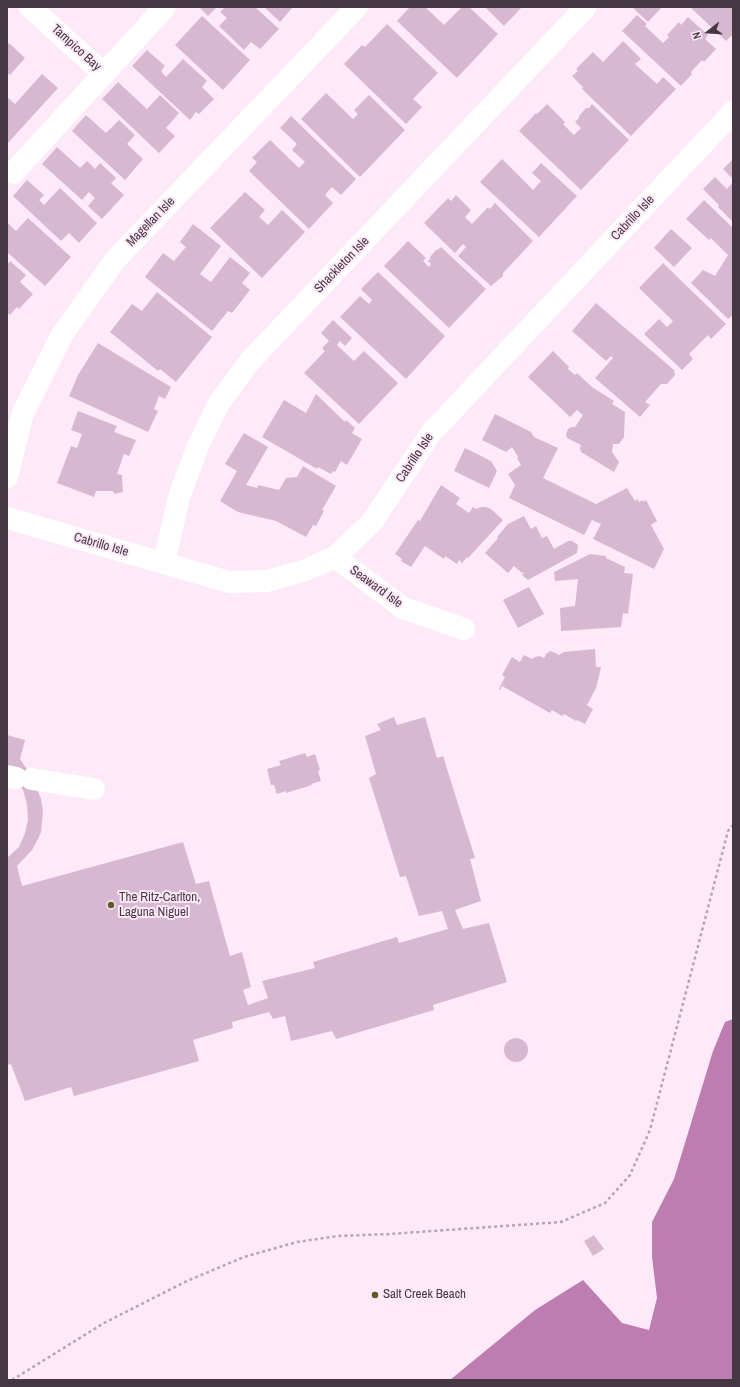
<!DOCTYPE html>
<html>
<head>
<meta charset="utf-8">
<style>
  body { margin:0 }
  #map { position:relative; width:740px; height:1387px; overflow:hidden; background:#fee9f9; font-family:"Archivo Narrow",sans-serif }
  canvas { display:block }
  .frame { position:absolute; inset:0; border:8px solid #463843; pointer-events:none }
  .north { position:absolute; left:688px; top:12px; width:40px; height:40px; -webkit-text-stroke:3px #fee9f9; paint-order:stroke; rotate:253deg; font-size:11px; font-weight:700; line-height:16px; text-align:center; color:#463843 }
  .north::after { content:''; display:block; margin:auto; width:14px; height:18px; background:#463843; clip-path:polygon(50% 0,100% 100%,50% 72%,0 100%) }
</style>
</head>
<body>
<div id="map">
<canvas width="740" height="1387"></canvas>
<div class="frame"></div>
<div class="north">N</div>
</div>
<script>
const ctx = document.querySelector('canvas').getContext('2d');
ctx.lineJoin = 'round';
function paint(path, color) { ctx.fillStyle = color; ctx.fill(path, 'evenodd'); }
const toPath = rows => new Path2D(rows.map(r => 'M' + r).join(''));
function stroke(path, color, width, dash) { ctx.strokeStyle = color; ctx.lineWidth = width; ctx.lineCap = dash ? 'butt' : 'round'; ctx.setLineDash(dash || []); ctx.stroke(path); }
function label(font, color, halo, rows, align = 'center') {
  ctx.font = font + ' "Archivo Narrow",sans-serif'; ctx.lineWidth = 4; ctx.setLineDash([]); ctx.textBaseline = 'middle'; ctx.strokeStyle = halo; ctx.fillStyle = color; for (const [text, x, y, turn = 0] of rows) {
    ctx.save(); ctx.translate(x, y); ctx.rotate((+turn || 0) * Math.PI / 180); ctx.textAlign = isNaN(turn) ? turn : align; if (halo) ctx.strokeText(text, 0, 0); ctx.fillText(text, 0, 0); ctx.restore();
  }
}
paint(toPath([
  [733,1019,733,1380,450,1380,535,1310,583,1280,622,1323,649,1330,657,1298,652,1257,652,1222,674,1179,713,1051,725,1022]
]), '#be7db1');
paint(toPath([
  [199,7,217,7,208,16],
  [225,7,255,7,279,29,260,49,251,42,244,50,219,26,227,18,220,12],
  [264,7,293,7,280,22],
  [410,7,425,7,444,25,462,7,469,7,498,34,457,78,397,21],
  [485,7,522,7,504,26],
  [632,7,662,7,648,22],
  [690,7,733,7,733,34,726,41],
  [637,15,647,24,645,26,663,43,669,37,667,35,679,22,681,25,688,17,708,35,705,39,716,49,704,62,702,60,691,72,692,74,681,86,622,31],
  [202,16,250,60,223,90,175,45],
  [387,24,438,73,413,99,422,107,406,124,344,64,362,45,365,47],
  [623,41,641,59,635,64,657,84,663,77,676,89,631,136,582,89,583,87,572,76,578,71,576,69,593,52,603,62],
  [9,43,25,58,10,75,7,73,7,45],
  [147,50,165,66,161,71,166,77,183,59,207,81,202,87,214,99,199,114,196,112,190,120,132,66],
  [42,74,58,88,7,144,7,97,15,104],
  [118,82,147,109,160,95,179,113,166,128,175,136,159,153,102,99],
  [326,93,353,119,358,114,354,110,369,95,405,130,360,177,301,119],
  [547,104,565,122,563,124,574,135,581,128,575,122,579,118,579,116,586,108,589,108,592,104,629,140,581,190,519,131,536,113,537,114],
  [86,115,106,133,119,120,135,135,127,144,143,159,125,180,72,131],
  [291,116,356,179,341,195,332,187,325,195,333,203,309,229,249,171,257,162,252,158,270,140,299,168,305,162,292,150,297,144,280,128],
  [57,147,80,168,87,161,95,169,100,163,116,178,111,183,124,195,102,219,88,206,95,198,89,192,82,200,42,164],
  [502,159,533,190,541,181,532,173,541,163,577,196,539,237,480,182],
  [733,159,733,179,723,169],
  [715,177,727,189,733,182,733,222,718,207,719,205,703,189],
  [27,180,44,195,39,200,44,205,60,188,97,223,79,243,69,233,61,241,13,196],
  [245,192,265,210,259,217,268,225,282,210,305,232,262,278,210,228],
  [456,195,471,210,465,217,472,224,488,207,490,209,495,203,533,241,503,273,503,276,491,286,458,256,466,247,463,244,455,253,424,223,448,198,451,201],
  [704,200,733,228,733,315,728,319,691,283,703,270,715,276,728,255,711,238,709,240,686,219],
  [28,218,71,257,45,286,7,252,7,222,16,231],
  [193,224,221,246,200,274,211,282,230,257,250,273,242,283,250,290,232,313,228,311,212,331,145,277,163,253,174,261,186,247,180,242],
  [671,229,692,248,674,267,654,248],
  [408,241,426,258,423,261,429,267,431,264,428,261,430,259,430,257,436,250,439,249,441,247,486,289,449,328,384,266],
  [10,261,26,275,20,282,33,294,19,309,17,307,10,315,7,312,7,265],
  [663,263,726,324,711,339,708,335,689,354,693,359,682,370,644,334,659,319,667,327,673,321,639,288],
  [378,272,445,336,406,379,340,317,360,296,369,304,372,300,361,289],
  [157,292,212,337,176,382,160,369,158,371,110,332,132,304,142,311],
  [596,303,674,370,675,375,667,384,661,384,645,402,650,405,640,417,595,378,613,358,611,356,606,361,572,331],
  [333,320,352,338,345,346,340,341,337,345,354,361,364,351,398,383,359,424,304,373,325,351,322,348,329,341,321,333],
  [98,343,171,387,165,399,159,396,154,409,158,411,148,432,69,396,78,375],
  [553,351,569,367,568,369,575,375,577,373,592,387,614,401,612,404,625,412,624,437,619,444,613,444,612,452,619,462,614,472,581,452,580,448,581,445,567,438,566,434,568,429,572,427,575,427,583,415,577,410,570,417,528,377],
  [316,394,345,422,346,420,355,428,352,433,362,439,347,465,341,461,335,472,333,471,331,474,318,467,317,469,262,437,284,400,306,413],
  [78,411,117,426,114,432,136,440,129,456,124,454,117,474,122,475,123,492,114,494,114,492,110,491,96,491,94,497,57,483,71,446,77,448,82,434,71,430],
  [495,414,531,432,534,437,558,448,543,478,596,504,627,488,635,501,638,499,639,502,643,500,643,502,646,500,657,521,651,525,664,549,654,569,593,539,601,524,592,520,584,535,509,498,515,485,508,474,521,465,517,458,518,457,512,447,506,452,482,440],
  [244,433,268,447,246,485,257,488,258,485,279,490,286,478,297,477,303,466,336,486,322,510,324,511,316,526,313,525,306,537,276,521,238,512,220,501,237,471,225,464],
  [465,448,491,461,497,471,489,488,454,471],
  [441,485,460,498,456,504,469,513,473,507,476,509,481,507,486,507,491,509,503,520,468,558,467,557,462,563,459,560,457,564,445,556,444,559,425,546,411,567,401,561,402,559,395,554,418,520,420,521],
  [524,516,531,529,536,526,542,538,547,536,554,549,568,541,572,541,578,545,577,553,528,580,522,575,524,573,523,572,522,573,514,566,508,573,485,553,498,538,497,537,508,524],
  [590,554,606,556,606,558,625,567,624,573,633,574,628,614,623,613,621,627,561,631,560,608,575,606,578,579,555,581,554,572],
  [529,587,544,614,518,628,503,600],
  [595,649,596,667,601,667,600,672,596,688,587,705,585,704,593,709,585,724,577,720,576,721,564,714,562,716,552,710,550,713,502,686,500,690,499,689,505,677,502,675,512,657,520,662,524,655,532,659,535,657,539,656,544,658,547,653,551,651,559,655,564,652],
  [394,717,397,725,425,717,437,758,443,756,475,858,470,859,481,901,455,910,463,929,489,923,507,982,433,1005,434,1010,336,1039,332,1031,291,1041,285,1016,273,1019,269,1012,232,1022,233,1028,193,1040,199,1061,74,1096,71,1087,25,1101,11,1064,7,1065,7,858,19,847,25,833,28,820,27,804,23,790,16,778,7,768,7,735,25,740,20,759,28,771,36,787,41,799,43,811,41,832,37,841,32,850,17,866,22,886,183,842,196,884,209,881,230,956,242,952,251,987,243,990,248,1005,268,998,262,981,315,968,313,962,397,937,399,943,448,929,442,911,419,916,406,876,400,877,369,778,376,774,365,736,381,730,377,724],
  [305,753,307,757,315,754,320,770,318,771,321,781,311,784,312,785,286,793,286,791,277,794,274,785,271,785,267,769,281,765,279,761],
  '504 1050a12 12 0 1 1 24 0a12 12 0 1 1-24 0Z',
  [594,1235,604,1249,593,1256,584,1241]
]), '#d8b8d1');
stroke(toPath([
  [12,1380,104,1323,187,1281,244,1257,297,1242,338,1236,390,1234,561,1222,605,1203,630,1175,650,1130,728,831,733,825]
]), '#b6a4b2', 2.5, [3, 3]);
stroke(toPath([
  [30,7,104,74],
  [13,173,165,7],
  [7,477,23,413,62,335,115,260,357,7],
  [7,518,229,582,267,581,306,570,335,557,372,522,431,433,733,112],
  [335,557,403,608,464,629],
  [164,563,179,497,198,446,219,403,250,361,586,7],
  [7,776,16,778],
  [32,779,94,789]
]), '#fff', 22);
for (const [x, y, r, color] of [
  [111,905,4,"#5f5b27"],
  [375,1295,4,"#5f5b27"]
]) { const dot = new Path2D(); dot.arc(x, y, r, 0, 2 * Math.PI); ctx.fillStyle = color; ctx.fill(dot); stroke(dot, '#fee9f9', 1.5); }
label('13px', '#463843', '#fee9f9', [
  ["Tampico Bay",76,48,42],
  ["Cabrillo Isle",633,218,-47],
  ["Magellan Isle",151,222,-46],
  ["Shackleton Isle",342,265,-46],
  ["Cabrillo Isle",415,458,-56],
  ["Cabrillo Isle",101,545,16],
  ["Seaward Isle",376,587,36]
]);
label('13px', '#463843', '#fee9f9', [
  ["The Ritz-Carlton,",119,898],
  ["Laguna Niguel",119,913],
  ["Salt Creek Beach",383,1295]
], 'left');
</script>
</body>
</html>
